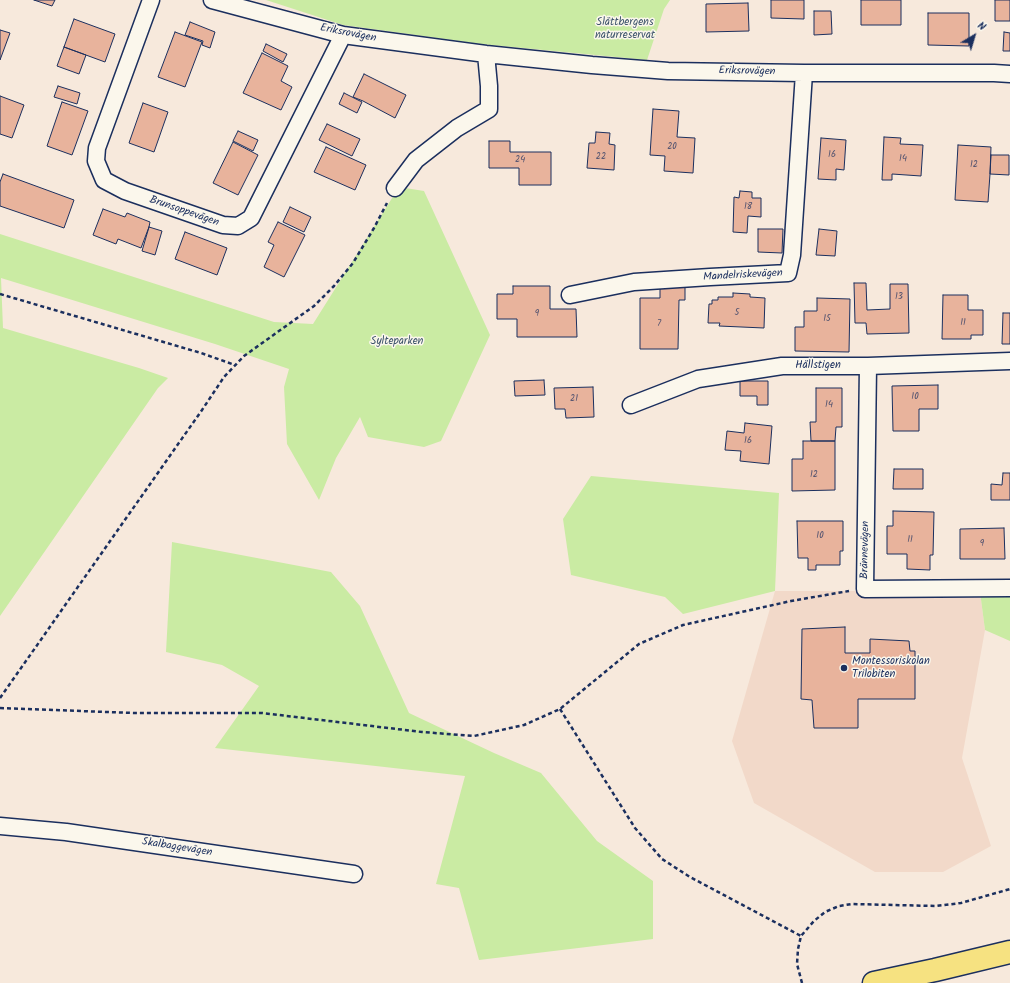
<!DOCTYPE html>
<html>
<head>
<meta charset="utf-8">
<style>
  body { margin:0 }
  #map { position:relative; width:1010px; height:983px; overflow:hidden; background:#f7e9dc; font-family:Kalam,sans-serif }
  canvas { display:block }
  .north { position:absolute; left:954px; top:16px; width:40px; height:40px; -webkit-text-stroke:3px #fbf7ec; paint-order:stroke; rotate:38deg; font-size:11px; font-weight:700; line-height:16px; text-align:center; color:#1b2f5e }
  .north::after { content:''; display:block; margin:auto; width:14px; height:18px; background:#1b2f5e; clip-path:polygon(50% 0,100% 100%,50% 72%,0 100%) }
</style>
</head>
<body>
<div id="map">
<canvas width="1010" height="983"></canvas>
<div class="north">N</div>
</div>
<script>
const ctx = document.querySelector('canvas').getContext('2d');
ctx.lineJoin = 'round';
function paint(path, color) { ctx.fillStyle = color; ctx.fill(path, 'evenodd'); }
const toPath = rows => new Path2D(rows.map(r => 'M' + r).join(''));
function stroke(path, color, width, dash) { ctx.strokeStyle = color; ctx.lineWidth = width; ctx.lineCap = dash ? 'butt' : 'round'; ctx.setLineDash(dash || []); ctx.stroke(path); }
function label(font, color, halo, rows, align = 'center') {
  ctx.font = font + ' Kalam,sans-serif'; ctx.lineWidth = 3; ctx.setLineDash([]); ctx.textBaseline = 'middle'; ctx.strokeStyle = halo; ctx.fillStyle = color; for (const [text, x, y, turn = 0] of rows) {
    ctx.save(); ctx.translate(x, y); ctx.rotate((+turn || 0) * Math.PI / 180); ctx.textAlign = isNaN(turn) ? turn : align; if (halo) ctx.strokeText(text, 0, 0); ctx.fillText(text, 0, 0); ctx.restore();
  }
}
paint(toPath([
  [775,591,872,591,980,592,985,630,962,758,991,846,943,872,875,872,754,803,732,741]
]), '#f2d9c9');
paint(toPath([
  [266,0,670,0,664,9,647,60,481,44,343,25],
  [399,187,424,191,490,335,441,441,424,447,368,437,360,417,336,458,319,500,287,444,284,387,289,369,215,344,1,278,3,328,139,368,168,378,158,388,0,616,0,234,274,322,313,324],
  [591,476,779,493,775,591,683,614,665,597,571,575,563,519],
  [172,542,331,572,360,606,409,713,494,753,541,773,597,841,653,881,653,939,479,960,459,888,436,884,465,776,215,748,259,686,222,665,166,652],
  [980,592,1010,592,1010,641,985,630]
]), '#caeba3');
const building = toPath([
  [34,0,55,0,52,6,34,0],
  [771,0,804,0,804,19,771,18,771,0],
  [861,0,901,0,901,25,861,25,861,0],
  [995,0,1010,0,1010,21,995,21,995,0],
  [748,3,749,31,706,32,706,4,748,3],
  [814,11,831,11,832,34,814,35,814,11],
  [928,13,969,13,969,46,928,45,928,13],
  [74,19,115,34,105,62,64,47,74,19],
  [190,22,215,32,210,48,202,45,203,41,185,35,190,22],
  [0,30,10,33,0,60,0,30],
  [175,32,202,42,185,87,158,77,175,32],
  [1004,32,1010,33,1010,51,1003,51,1004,32],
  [266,44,287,54,283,62,263,51,266,44],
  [64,47,86,55,79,74,57,66,64,47],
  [262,53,288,66,281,81,292,87,281,110,243,93,262,53],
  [364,74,406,95,395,118,363,101,353,97,364,74],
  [58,86,80,93,77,104,54,97,58,86],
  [344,93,362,102,357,113,339,104,344,93],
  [0,96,24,105,12,138,0,134,0,96],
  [62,102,88,111,72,155,47,146,62,102],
  [143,103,168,112,154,152,129,143,143,103],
  [653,109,679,111,677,137,695,138,693,173,664,171,665,156,650,155,653,109],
  [327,124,360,139,352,156,319,140,327,124],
  [238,131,258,140,253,151,233,141,238,131],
  [596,132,610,133,609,144,615,145,614,170,587,168,589,143,595,143,596,132],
  [884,137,901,138,900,144,923,145,921,176,892,174,892,180,882,180,884,137],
  [821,138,846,140,844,170,836,169,836,180,818,179,821,138],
  [489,141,510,141,510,152,551,152,551,185,519,185,519,168,489,168,489,141],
  [233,142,258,155,238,195,213,183,233,142],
  [958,145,991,147,990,174,988,202,955,200,958,145],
  [326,147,366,165,355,190,314,172,326,147],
  [991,155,1009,155,1009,175,990,174,991,155],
  [3,174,74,200,64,228,0,206,0,182,3,174],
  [740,191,752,192,752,198,761,198,761,217,748,216,747,233,733,232,734,197,739,198,740,191],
  [290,207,311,217,304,232,283,222,290,207],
  [103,209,125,217,127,213,150,222,149,227,141,248,118,239,116,244,93,235,103,209],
  [278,222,305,235,284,277,264,267,274,245,268,242,278,222],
  [149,227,162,231,155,255,142,251,149,227],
  [758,229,783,229,782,253,758,252,758,229],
  [819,229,837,231,835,256,816,255,819,229],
  [185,232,227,248,217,275,175,259,185,232],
  [854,283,866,283,867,310,890,309,890,284,908,284,909,333,867,334,866,323,855,323,854,283],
  [660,284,685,284,685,300,679,300,678,349,640,349,640,298,660,298,660,284],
  [513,286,550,286,550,309,576,309,577,337,517,337,517,319,497,319,497,294,513,294,513,286],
  [733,293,750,294,750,297,765,298,764,328,719,326,720,323,708,323,709,304,712,304,712,300,718,300,718,297,733,297,733,293],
  [943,295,968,295,968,310,983,310,983,335,971,335,971,339,942,339,943,295],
  [817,298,850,299,849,352,795,351,795,327,804,327,804,311,817,311,817,298],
  [1003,313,1010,313,1010,344,1002,344,1003,313],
  [544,380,545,395,515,396,514,381,544,380],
  [740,381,768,381,768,405,757,405,757,396,740,396,740,381],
  [938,385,938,409,919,409,919,431,893,431,892,386,938,385],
  [593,387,594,417,566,418,565,409,555,409,554,388,593,387],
  [816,388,842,388,842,427,836,427,835,441,811,441,810,422,816,422,816,388],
  [745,423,772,426,769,464,740,461,741,451,725,450,727,431,744,433,745,423],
  [803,441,835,441,835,490,792,491,792,459,803,459,803,441],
  [894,469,923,469,923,489,893,489,894,469],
  [1003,473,1010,473,1010,500,991,500,991,484,1002,485,1003,473],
  [893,511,934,512,933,555,930,555,930,570,907,569,907,554,887,554,887,526,893,526,893,511],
  [797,521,843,521,843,551,840,551,840,565,816,565,816,570,808,570,808,558,798,558,797,521],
  [1004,528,1005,559,960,559,960,529,1004,528],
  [845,627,845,653,870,653,870,639,909,641,910,651,915,651,915,699,858,699,858,728,814,728,812,700,801,699,802,629,845,627]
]);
paint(building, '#e8b39c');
stroke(building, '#1b2f5e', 1);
const minor = toPath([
  [151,0,97,148,96,161,104,180,125,191,223,225,238,226,251,218,343,35],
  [212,0,343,35,486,54,592,65,668,71,804,73,994,73,1010,74],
  [395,188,416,160,457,128,489,109,489,86,486,54],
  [570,295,634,282,710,277,788,273,792,255,804,73],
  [868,366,865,589,1010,588],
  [631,405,698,379,782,366,868,366,1010,361],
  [0,826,66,832,354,874]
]);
const trunk = toPath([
  [874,983,935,970,1010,952]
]);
stroke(minor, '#1b2f5e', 19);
stroke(trunk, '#1b2f5e', 25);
stroke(toPath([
  [0,294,201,353,235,365],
  [0,698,202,410,224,377,244,356,314,306,334,286,353,263,374,228,387,203],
  [0,708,134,713,262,713,422,732,474,736,524,725,560,709,639,644,683,625,791,601,849,591],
  [560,709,635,828,662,859,690,877,801,936],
  [802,983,797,964,798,949,801,936,814,921,825,912,839,906,852,904,936,906,961,903,1010,889]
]), '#1b2f5e', 2.5, [4, 3]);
stroke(minor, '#fbf7ec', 16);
stroke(trunk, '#f6e281', 22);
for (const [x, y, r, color] of [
  [844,668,4,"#1b2f5e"]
]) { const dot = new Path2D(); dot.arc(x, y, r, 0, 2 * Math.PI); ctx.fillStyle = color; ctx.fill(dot); stroke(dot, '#fbf7ec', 1.5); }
label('9px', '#4e506e', null, [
  ["20",672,147],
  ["16",832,155],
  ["22",601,157],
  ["14",903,159],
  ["24",520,160],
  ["12",974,165],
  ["18",748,207],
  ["13",899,297],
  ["5",737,313],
  ["9",537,314],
  ["15",827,319],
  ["11",963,323],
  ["7",659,324],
  ["10",915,397],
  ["21",574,399],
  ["14",829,405],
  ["16",748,441],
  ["12",814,475],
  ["10",820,536],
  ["11",910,540],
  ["9",982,544]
]);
label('11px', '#3e556c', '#fbf7ec', [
  ["Slättbergens",625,23],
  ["naturreservat",625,36],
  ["Sylteparken",397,342]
]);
label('11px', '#1b2f5e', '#fbf7ec', [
  ["Eriksrovägen",348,34,11],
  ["Eriksrovägen",747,72,1],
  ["Brunsoppevägen",184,212,19],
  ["Mandelriskevägen",743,276,-3],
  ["Hällstigen",818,366],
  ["Brännevägen",866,550,-89],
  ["Skalbaggevägen",177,848,9]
]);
label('11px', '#1b2f5e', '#fbf7ec', [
  ["Montessoriskolan",852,662],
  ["Trilobiten",852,675]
], 'left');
</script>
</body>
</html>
